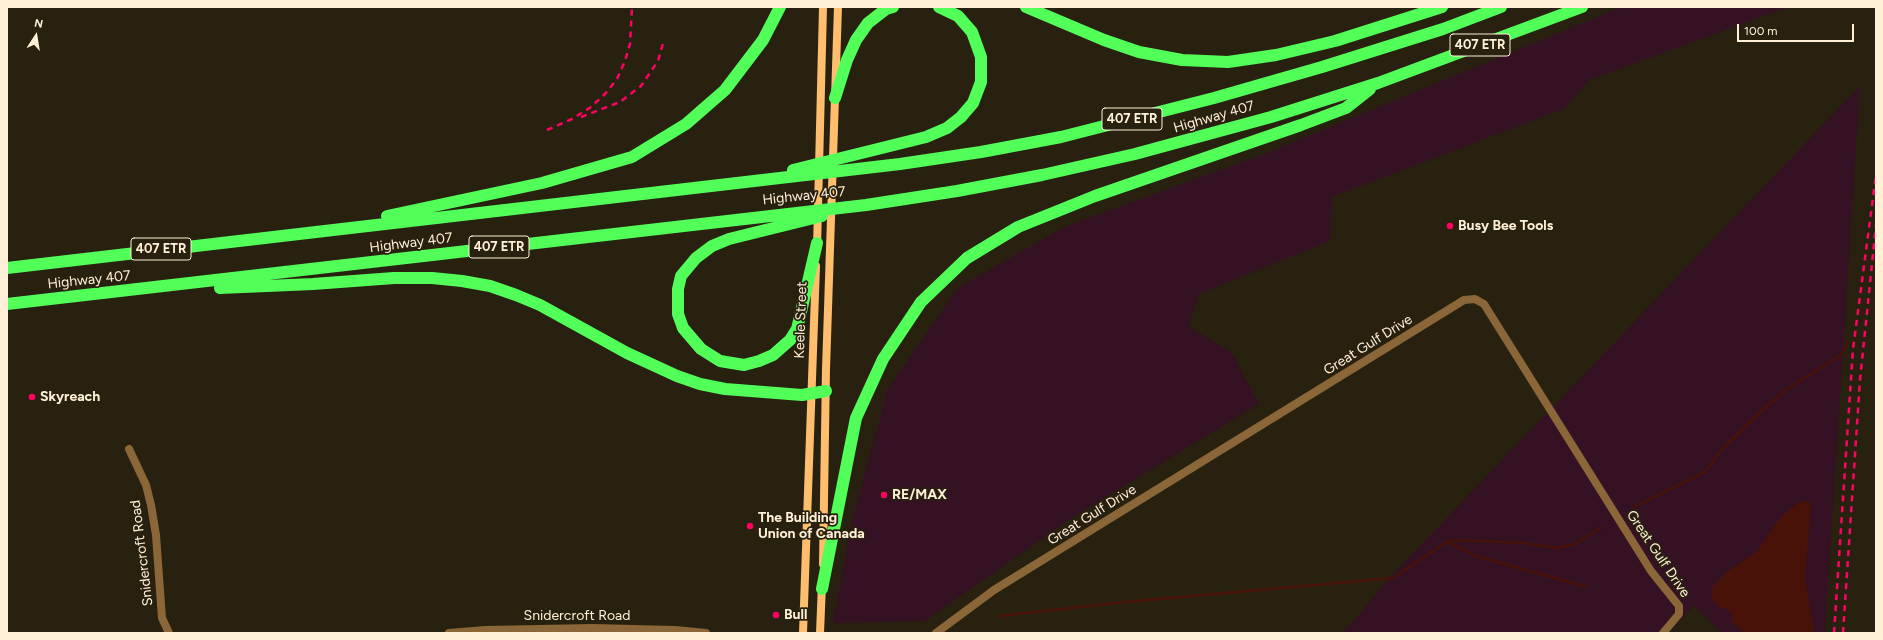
<!DOCTYPE html>
<html>
<head>
<meta charset="utf-8">
<style>
  body { margin:0 }
  #map { position:relative; width:1883px; height:640px; overflow:hidden; background:#29210f; font-family:Figtree,sans-serif }
  canvas { display:block }
  .frame { position:absolute; inset:0; border:8px solid #fff0d7; pointer-events:none }
  .north { position:absolute; left:16px; top:16px; width:40px; height:40px; -webkit-text-stroke:3px #29210f; paint-order:stroke; rotate:12deg; font-size:11px; font-weight:700; line-height:16px; text-align:center; color:#fff0d7 }
  .north::after { content:''; display:block; margin:auto; width:14px; height:18px; background:#fff0d7; clip-path:polygon(50% 0,100% 100%,50% 72%,0 100%) }
  .scale { position:absolute; left:1737px; top:24px; width:117px; height:18px; box-sizing:border-box; border:2px solid #fff0d7; border-top:0; padding-left:5px; font-size:12px; line-height:14px; white-space:nowrap; color:#fff0d7; -webkit-text-stroke:3px #29210f; paint-order:stroke }
</style>
</head>
<body>
<div id="map">
<canvas width="1883" height="640"></canvas>
<div class="frame"></div>
<div class="north">N</div>
<div class="scale">100 m</div>
</div>
<script>
const ctx = document.querySelector('canvas').getContext('2d');
ctx.lineJoin = 'round';
function paint(path, color) { ctx.fillStyle = color; ctx.fill(path, 'evenodd'); }
const toPath = rows => new Path2D(rows.map(r => 'M' + r).join(''));
function stroke(path, color, width, dash) { ctx.strokeStyle = color; ctx.lineWidth = width; ctx.lineCap = dash ? 'butt' : 'round'; ctx.setLineDash(dash || []); ctx.stroke(path); }
function label(font, color, halo, rows, align = 'center') {
  ctx.font = font + ' Figtree,sans-serif'; ctx.lineWidth = 3.5; ctx.setLineDash([]); ctx.textBaseline = 'middle'; ctx.strokeStyle = halo; ctx.fillStyle = color; for (const [text, x, y, turn = 0] of rows) {
    ctx.save(); ctx.translate(x, y); ctx.rotate((+turn || 0) * Math.PI / 180); ctx.textAlign = isNaN(turn) ? turn : align; if (halo) ctx.strokeText(text, 0, 0); ctx.fillText(text, 0, 0); ctx.restore();
  }
}
paint(toPath([
  [1622,7,1789,7,1589,80,1564,109,1332,197,1330,241,1199,294,1188,326,1231,352,1259,404,1073,517,925,621,833,623,852,520,888,389,958,288,1066,226,1262,155],
  [1860,86,1825,633,1723,633,1694,606,1668,633,1343,633,1394,573]
]), '#341223');
paint(toPath([
  [1801,501,1808,501,1811,504,1805,577,1814,633,1745,633,1733,623,1731,614,1727,609,1720,607,1713,601,1711,593,1713,586,1727,572,1758,551,1772,529,1783,515]
]), '#491208');
stroke(toPath([
  [1634,507,1705,472,1725,446,1756,416,1786,390,1841,355,1848,342],
  [1448,542,1476,556,1587,587],
  [999,616,1125,602,1393,578,1447,542,1457,540,1524,543,1559,548,1575,544,1599,529]
]), '#491208', 2.5);
stroke(toPath([
  [129,449,146,485,151,505,156,535,162,618,169,633],
  [449,633,485,630,592,628,675,630,706,633],
  [936,633,994,590,1464,300,1475,299,1484,304,1651,571,1679,606,1679,614,1663,633]
]), '#8a6638', 8);
stroke(toPath([
  [817,248,823,7],
  [823,564,826,369,838,7],
  [803,633,816,266],
  [820,633,822,584]
]), '#ffbd6e', 8);
stroke(toPath([
  [1026,7,1104,40,1139,52,1182,60,1228,62,1276,55,1335,41,1442,7],
  [835,98,847,60,856,40,868,23,886,9,893,7],
  [793,170,926,137,947,128,961,117,973,103,981,82,981,57,972,32,958,16,939,7],
  [387,216,542,183,632,157,686,124,725,90,763,40,780,7],
  [817,243,797,329,790,340,773,355,759,361,744,365,720,361,701,349,683,328,678,314,678,289,681,276,696,258,712,246,729,239,822,216],
  [7,268,900,164,981,152,1061,137,1214,98,1322,67,1443,29,1501,7],
  [220,288,313,284,394,278,432,278,462,281,490,286,516,295,540,305,627,353,677,376,700,384,725,389,802,395,826,391],
  [7,304,866,205,957,191,1042,175,1135,154,1271,117,1378,83,1582,7],
  [822,589,856,418,883,359,921,302,967,258,1018,227,1095,196,1301,125,1346,108,1370,89]
]), '#52ff59', 12);
stroke(toPath([
  [581,117,620,102,641,86,658,61,664,40],
  [547,130,572,119,591,107,605,94,617,79,625,61,630,44,632,7],
  [1834,633,1853,349,1876,175],
  [1843,633,1860,380,1876,225]
]), '#ff0363', 2.5, [6, 5]);
for (const [x, y, r, color] of [
  [1450,226,4,"#ff0363"],
  [32,397,4,"#ff0363"],
  [884,495,4,"#ff0363"],
  [750,526,4,"#ff0363"],
  [776,615,4,"#ff0363"]
]) { const dot = new Path2D(); dot.arc(x, y, r, 0, 2 * Math.PI); ctx.fillStyle = color; ctx.fill(dot); stroke(dot, '#29210f', 1.5); }
for (const [x, y, w] of [
  [1480,45,60],
  [1132,119,60],
  [499,247,60],
  [161,249,60]
]) { const box = new Path2D(); box.roundRect(x - w / 2, y - 11, w, 22, 3); ctx.fillStyle = '#29210f'; ctx.fill(box); stroke(box, '#fff0d7', 1); }
label('bold 13px', '#fff0d7', null, [
  ["407 ETR",1480,45],
  ["407 ETR",1132,119],
  ["407 ETR",499,247],
  ["407 ETR",161,249]
]);
label('14px', '#fff0d7', '#29210f', [
  ["Highway 407",1214,117,-16],
  ["Highway 407",804,196,-6],
  ["Highway 407",411,243,-7],
  ["Highway 407",89,280,-6],
  ["Keele Street",801,320,-88],
  ["Great Gulf Drive",1368,345,-32],
  ["Great Gulf Drive",1092,515,-32],
  ["Snidercroft Road",142,553,-97],
  ["Great Gulf Drive",1658,554,56],
  ["Snidercroft Road",577,616]
]);
label('bold 14px', '#fff0d7', '#29210f', [
  ["Busy Bee Tools",1458,226],
  ["Skyreach",40,397],
  ["RE/MAX",892,495],
  ["The Building",758,518],
  ["Union of Canada",758,534],
  ["Bull",784,615]
], 'left');
</script>
</body>
</html>
